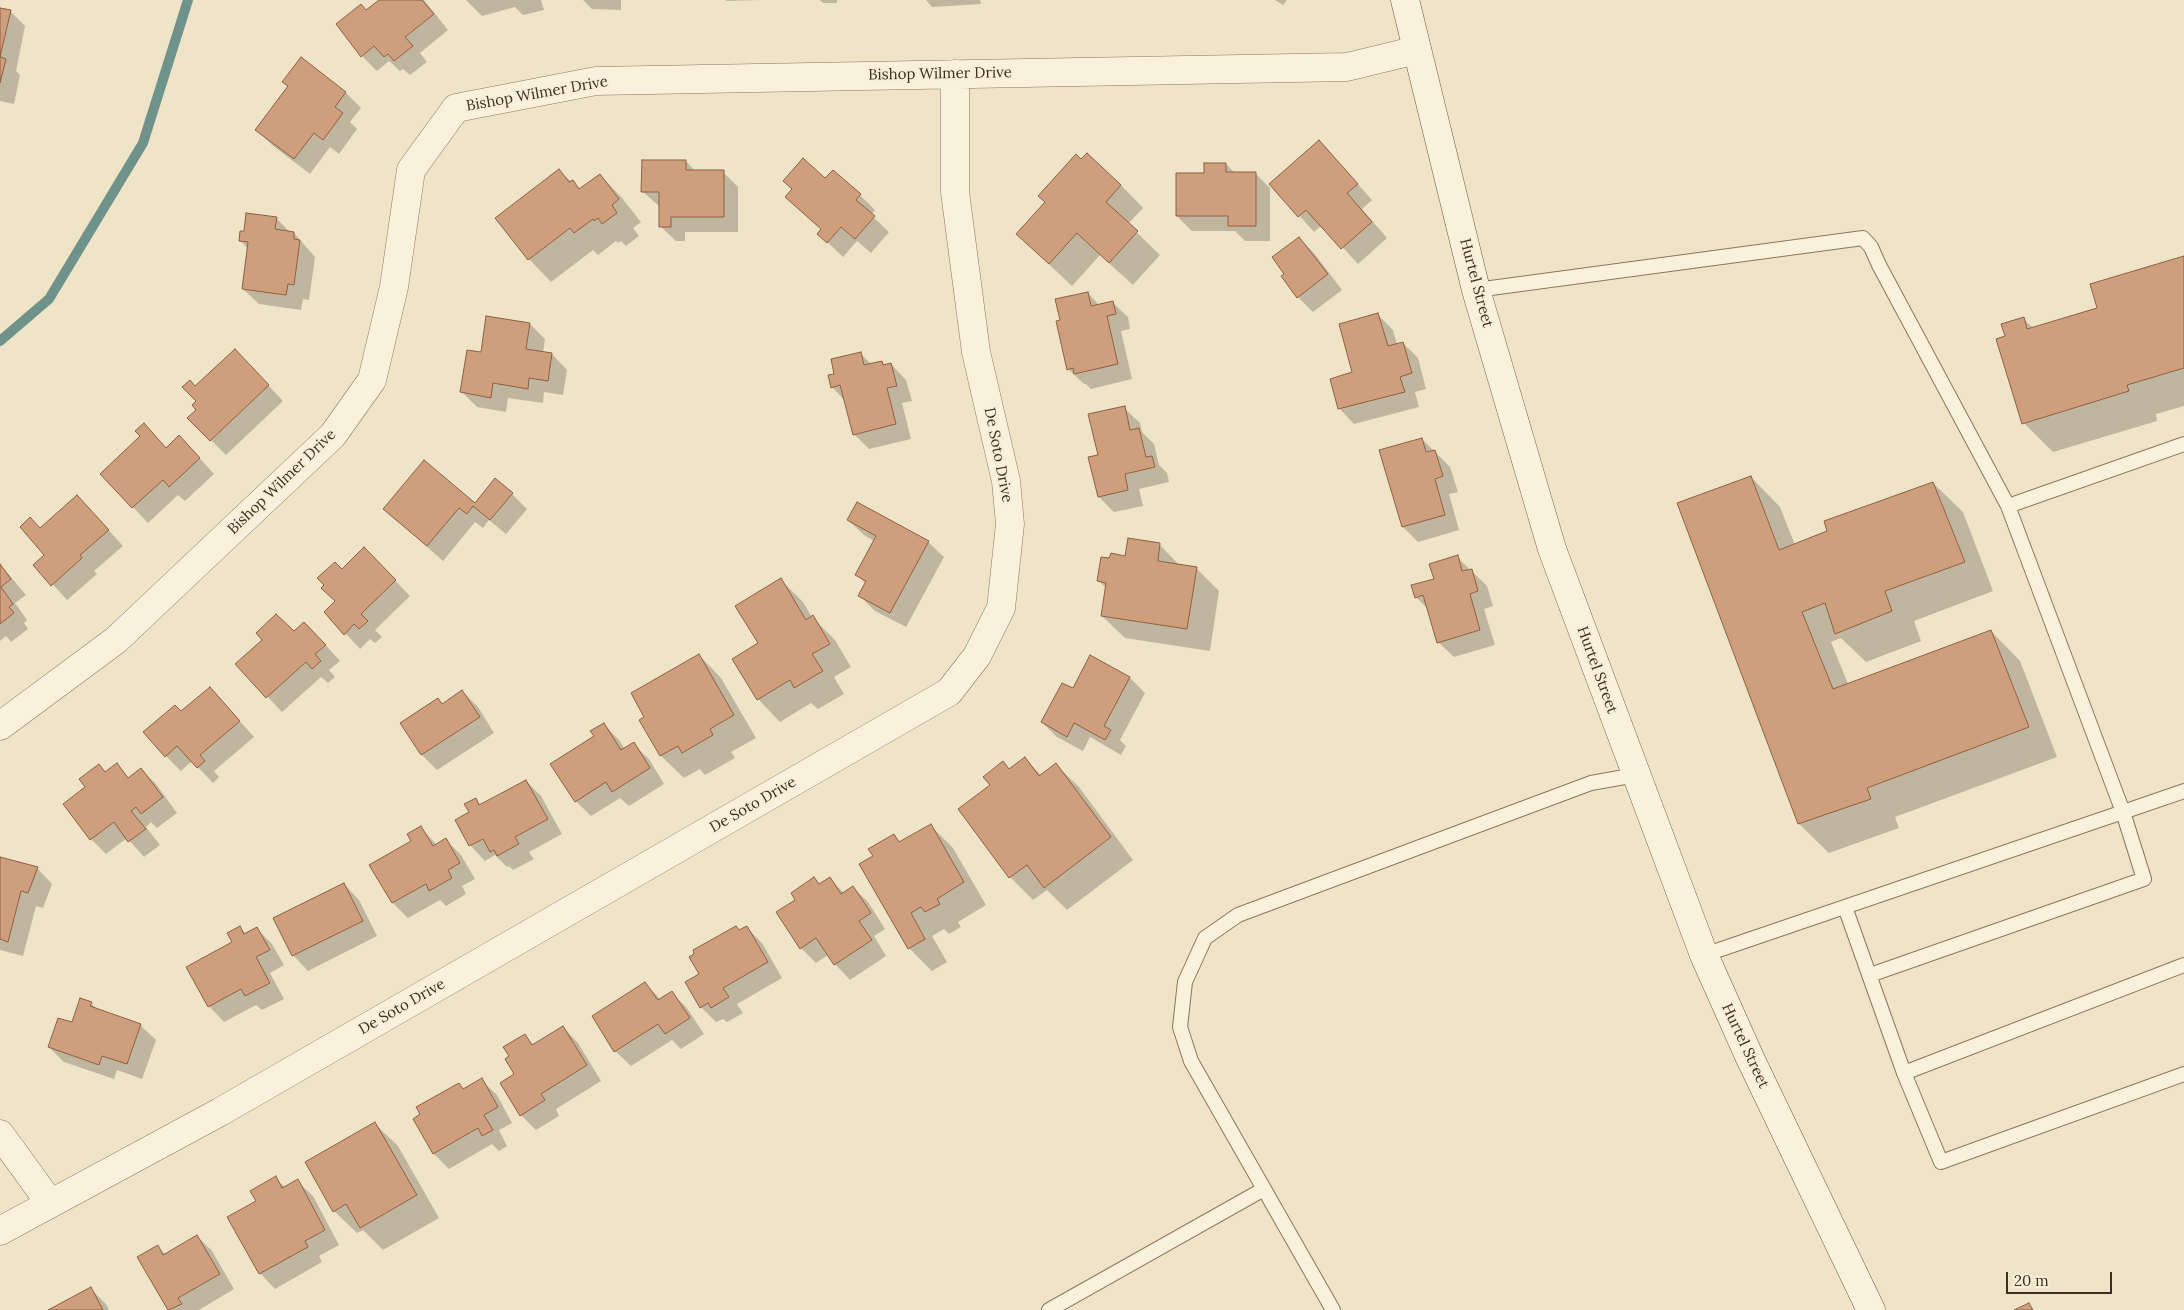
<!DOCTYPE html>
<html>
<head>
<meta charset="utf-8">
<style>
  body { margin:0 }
  #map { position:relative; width:2184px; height:1310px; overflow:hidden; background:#f0e4c8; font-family:Lora,serif }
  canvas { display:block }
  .scale { position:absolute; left:2006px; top:1272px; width:106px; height:22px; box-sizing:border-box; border:2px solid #3d2e20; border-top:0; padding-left:6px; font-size:15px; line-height:18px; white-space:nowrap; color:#3d2e20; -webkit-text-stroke:4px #f7eed8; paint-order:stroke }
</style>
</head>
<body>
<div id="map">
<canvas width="2184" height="1310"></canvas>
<div class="scale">20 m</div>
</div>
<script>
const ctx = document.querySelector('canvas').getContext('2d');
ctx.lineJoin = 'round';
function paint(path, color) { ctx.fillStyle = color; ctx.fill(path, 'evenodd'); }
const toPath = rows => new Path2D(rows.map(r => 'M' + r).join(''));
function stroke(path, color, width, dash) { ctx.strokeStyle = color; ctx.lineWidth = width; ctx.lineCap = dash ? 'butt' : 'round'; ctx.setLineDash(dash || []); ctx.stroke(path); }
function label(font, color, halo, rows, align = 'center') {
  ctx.font = font + ' Lora,serif'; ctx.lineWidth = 4.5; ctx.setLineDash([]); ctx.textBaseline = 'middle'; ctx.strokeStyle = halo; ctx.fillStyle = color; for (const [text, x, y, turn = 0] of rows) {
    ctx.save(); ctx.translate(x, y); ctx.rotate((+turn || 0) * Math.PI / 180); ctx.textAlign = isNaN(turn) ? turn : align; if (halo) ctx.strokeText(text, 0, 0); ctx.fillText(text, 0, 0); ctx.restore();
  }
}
paint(toPath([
  [381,0,424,0,448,30,420,53,427,62,410,75,403,69,400,71,389,61,377,71,362,56,367,12],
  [466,0,541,0,544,10,523,15,515,7,482,16],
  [583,0,621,0,621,10,592,9],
  [725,0,762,0,727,1],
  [820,0,837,0,837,3,823,3],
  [926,0,980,0,981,4,932,7],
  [1275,0,1287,0,1283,5],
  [0,9,10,11,25,26,16,71,20,75,14,104,0,101],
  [301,59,346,93,361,108,350,122,357,129,339,154,330,147,310,174,272,145,257,130,289,87,283,82],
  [1319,141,1372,200,1362,209,1387,238,1358,264,1322,225,1314,232,1271,184],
  [686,161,696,172,723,172,738,187,738,232,685,232,685,241,676,241,660,226,660,207,643,192],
  [1226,164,1235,173,1255,173,1270,188,1270,241,1245,241,1235,231,1192,231,1177,216,1205,175],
  [559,171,581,190,600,175,622,198,641,222,633,228,639,236,626,246,621,241,618,243,616,241,598,255,593,250,551,282,529,259],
  [825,180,860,195,875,210,871,215,889,232,871,253,857,241,843,257,819,234,822,230,787,197],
  [1121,185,1143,208,1128,224,1160,255,1133,285,1100,255,1072,286,1017,234],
  [276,218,291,233,294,233,315,257,309,300,303,299,301,310,259,304,243,289,248,249,240,240,245,232],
  [1299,238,1314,253,1342,290,1313,312,1298,297,1286,274],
  [2184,257,2184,406,2156,414,2157,421,2053,452,2024,423,2007,337,2023,318,2033,328,2099,308],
  [1088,293,1099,305,1112,302,1128,317,1130,329,1121,331,1132,379,1091,389,1086,384,1084,384,1068,369,1061,321],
  [1378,315,1393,330,1397,345,1403,343,1418,358,1426,389,1415,392,1419,407,1354,424,1339,408],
  [530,324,545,339,543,353,552,354,567,370,563,395,544,392,543,403,508,398,506,412,477,407,462,392,482,353],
  [860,353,871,364,882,362,886,366,891,364,906,380,912,401,902,403,911,439,869,449,854,434,845,401,832,387,836,375],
  [250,366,283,401,226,455,211,440,197,401,196,388],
  [1124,408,1140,423,1142,432,1154,444,1159,465,1167,473,1169,482,1139,489,1143,506,1114,512,1099,497,1090,458,1099,456],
  [144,425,167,449,194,452,214,474,185,501,178,495,148,523,102,474,142,436],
  [1422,439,1450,467,1458,492,1449,494,1459,530,1418,542,1403,527],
  [1751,477,1780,507,1795,545,1829,532,1933,483,1963,512,1993,591,1914,621,1921,641,1866,662,1841,638,1831,642,1848,684,1991,631,2020,661,2057,757,1895,817,1899,828,1829,853,1799,824,1678,504],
  [512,494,527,509,506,534,489,520,483,528,475,522,443,561,384,509,475,504],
  [92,512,123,546,94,571,97,574,67,600,35,565,46,555,41,529],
  [848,520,928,542,944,557,906,627,875,611,860,596,866,584,856,574,874,541,864,535],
  [1160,545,1180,566,1196,568,1219,591,1210,651,1125,638,1102,616,1106,588,1099,581,1110,559,1126,557],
  [1457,557,1487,586,1493,606,1484,609,1495,645,1454,657,1438,642,1429,610,1416,597],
  [0,564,26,595,15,603,27,620,24,623,28,629,11,642,6,636,0,641],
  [379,564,410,596,375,630,382,637,375,643,370,639,360,649,326,612],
  [780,579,803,602,812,617,835,640,851,667,834,677,844,694,818,709,811,703,780,722,758,699,759,644],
  [294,633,320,639,340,661,329,670,335,677,328,683,321,677,282,712,237,664],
  [699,655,721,678,756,738,731,752,735,758,705,775,700,769,684,778,661,756,641,720,646,717],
  [1091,657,1130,678,1145,693,1120,740,1126,746,1121,755,1090,737,1083,751,1057,737,1042,722,1073,690],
  [210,688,254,737,214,771,219,777,213,783,192,761,181,771,166,756],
  [462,691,478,707,494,733,437,770,422,755,401,723,438,699,443,704],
  [604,725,619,740,625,749,633,744,649,759,664,784,629,806,620,798,591,816,576,801,596,737],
  [1024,758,1042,776,1056,765,1079,787,1133,860,1067,910,1047,890,1033,900,1010,877,960,809,991,786,1003,763,1010,770],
  [116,765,129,778,141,769,156,784,177,813,157,828,151,822,146,827,160,845,144,857,127,838,106,854,91,839,106,773],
  [526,781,541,796,562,834,529,852,534,859,513,870,509,866,507,867,495,855,485,861,470,845,470,813,475,799,481,805],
  [931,826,953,848,986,905,958,922,961,927,949,934,944,929,932,936,947,962,932,971,909,948,875,856,894,835,901,843],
  [421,828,437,845,446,840,461,855,475,879,462,886,466,894,446,906,440,900,408,918,393,903,371,865,413,842],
  [0,859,37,868,52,884,43,908,36,906,23,956,0,950],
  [814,879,820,885,830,879,844,893,853,887,868,902,885,929,874,936,886,956,850,980,835,964,828,955,816,963,801,948,797,900],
  [344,884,359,900,377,936,308,971,293,955],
  [746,927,762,943,782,978,737,1004,743,1013,727,1022,723,1019,716,1022,701,1007,700,974,739,931],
  [240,928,246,934,257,929,272,944,284,965,270,973,284,999,262,1010,256,1005,224,1022,209,1006,188,967,234,943],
  [645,983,660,999,672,993,687,1008,704,1034,681,1049,672,1040,631,1066,615,1051],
  [91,1003,98,1010,140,1025,156,1040,142,1079,117,1070,114,1079,64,1062,49,1047],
  [563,1027,578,1043,601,1081,556,1109,559,1116,536,1130,521,1115,516,1074,511,1057,524,1036,534,1045],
  [481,1080,497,1095,512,1123,499,1130,507,1146,499,1151,492,1144,449,1169,434,1154,459,1084,464,1089],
  [375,1124,398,1146,439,1218,383,1250,363,1230,357,1233,334,1211],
  [275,1178,285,1187,297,1181,313,1196,339,1245,319,1256,322,1262,275,1289,260,1273,257,1201],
  [197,1236,212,1251,234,1289,199,1310,170,1310,138,1257,157,1246,166,1255],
  [91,1289,106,1304,109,1310,50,1310]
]), '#0003');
stroke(toPath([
  [0,341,49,299,143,143,188,0]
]), '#6f938a', 10);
const building = toPath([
  [379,0,422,0,434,14,405,37,413,46,394,61,388,54,384,57,374,46,361,57,336,24,361,4,366,10,379,0],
  [0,8,11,10,0,57,6,59,0,83,0,8],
  [301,57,346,92,335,107,343,113,323,140,314,133,294,159,255,130,288,86,282,82,301,57],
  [1319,140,1358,184,1347,193,1372,222,1341,249,1306,210,1298,217,1269,184,1319,140],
  [1087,153,1121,185,1106,202,1138,231,1109,263,1077,233,1049,264,1016,234,1045,202,1038,196,1076,154,1081,159,1087,153],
  [803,158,825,178,833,170,861,194,856,200,875,216,855,239,841,227,827,243,817,234,821,229,785,197,792,189,783,181,803,158],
  [642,160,686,160,686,170,724,170,724,217,671,217,671,227,659,227,659,192,641,192,642,160],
  [1204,163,1226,163,1226,172,1256,172,1256,226,1228,226,1228,216,1176,216,1176,173,1204,173,1204,163],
  [559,169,569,182,573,180,579,189,600,174,619,199,612,205,617,213,602,224,598,218,594,221,593,219,574,233,570,228,528,260,495,218,559,169],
  [246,213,277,217,275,229,294,232,294,239,300,240,294,285,288,284,286,295,242,289,248,242,239,241,240,231,244,231,246,213],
  [1299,237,1328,274,1297,298,1281,276,1284,274,1272,257,1299,237],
  [2184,256,2184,368,2127,385,2129,391,2022,424,1996,339,2005,336,2001,324,2024,317,2027,329,2097,308,2090,284,2184,256],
  [1088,292,1091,306,1113,301,1116,314,1107,316,1118,364,1074,374,1073,368,1067,370,1056,321,1060,320,1055,299,1088,292],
  [1378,313,1388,346,1403,342,1412,373,1400,377,1405,392,1338,409,1330,379,1352,372,1339,324,1378,313],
  [486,316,530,323,526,349,552,353,548,381,529,378,528,389,493,383,491,398,460,392,467,350,481,352,486,316],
  [235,349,269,385,210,441,187,418,196,410,192,405,196,401,182,387,190,380,195,386,235,349],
  [861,352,864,365,882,361,883,365,891,363,897,386,887,388,896,424,853,435,840,385,831,388,828,375,834,374,831,359,861,352],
  [1125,406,1130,430,1139,428,1146,457,1152,456,1155,467,1125,474,1128,490,1098,497,1088,457,1098,455,1088,414,1125,406],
  [144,423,166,448,179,435,200,458,169,487,163,480,132,508,100,474,140,436,135,431,144,423],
  [1422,438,1426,452,1435,450,1443,476,1435,479,1445,515,1402,527,1379,450,1422,438],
  [424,460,475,503,495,478,513,493,490,520,473,506,467,514,459,508,427,546,383,509,424,460],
  [1751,476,1779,550,1827,531,1824,521,1933,482,1965,562,1885,591,1892,611,1835,634,1825,603,1802,612,1833,689,1991,630,2029,727,1867,788,1871,799,1798,824,1677,503,1751,476],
  [77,495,109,530,80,555,82,558,51,586,33,565,44,555,20,527,30,517,40,528,77,495],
  [857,502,929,541,890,613,858,596,866,581,855,575,876,536,847,520,857,502],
  [1128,538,1160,543,1158,561,1197,567,1187,629,1101,616,1106,583,1097,581,1101,557,1109,558,1111,553,1125,556,1128,538],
  [364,547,396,580,361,614,368,621,359,629,354,624,344,635,324,612,335,601,321,588,324,585,317,578,335,562,342,569,364,547],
  [1458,555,1462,571,1472,569,1478,591,1470,594,1480,630,1437,643,1423,595,1415,598,1411,585,1434,579,1429,564,1458,555],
  [0,564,11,579,1,587,13,604,9,607,14,613,0,624,0,564],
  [781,578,806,620,813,615,830,644,812,654,823,671,794,688,790,680,757,700,732,659,758,643,735,606,781,578],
  [276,614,294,631,304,622,326,645,315,654,321,661,312,669,306,662,266,698,235,664,262,640,256,633,276,614],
  [699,654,734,715,710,729,713,735,682,753,678,746,660,756,639,720,644,717,631,693,699,654],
  [1090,655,1130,677,1104,726,1111,730,1105,740,1074,723,1067,737,1041,722,1062,683,1073,688,1090,655],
  [210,687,240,721,200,755,205,761,197,768,177,746,165,757,143,732,175,705,181,711,210,687],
  [462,690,480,717,421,755,400,723,438,698,442,704,462,690],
  [604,723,621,750,634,742,650,768,612,792,606,782,575,802,550,764,594,736,590,731,604,723],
  [1025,757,1039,776,1056,763,1111,837,1044,888,1027,865,1009,878,958,809,990,785,983,777,1003,761,1009,769,1025,757],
  [117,763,128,778,141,768,163,797,141,814,136,807,131,811,146,829,128,842,114,822,90,840,63,804,85,787,79,779,99,764,105,772,117,763],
  [526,780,548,819,515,837,519,844,497,856,494,850,490,852,483,839,469,846,455,820,469,812,464,804,476,798,479,805,526,780],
  [931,824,964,882,937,899,940,904,925,912,921,907,911,913,925,939,908,949,859,864,873,856,868,849,894,834,899,842,931,824],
  [421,826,433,846,446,838,460,863,448,870,452,878,429,891,426,884,392,903,369,865,411,841,407,834,421,826],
  [0,857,38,867,28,893,21,891,8,942,0,939,0,857],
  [814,877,819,884,830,877,841,894,853,886,871,913,859,921,872,940,834,965,816,938,800,949,776,912,795,900,791,893,814,877],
  [344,883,363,921,292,956,273,918,344,883],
  [240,926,244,934,257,927,270,950,256,957,270,983,245,996,241,989,208,1007,186,967,232,942,227,933,240,926],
  [736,926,739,930,747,926,768,962,723,988,729,997,711,1008,708,1003,700,1008,685,982,699,974,689,957,694,954,693,950,736,926],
  [645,982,658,1000,672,991,690,1018,665,1034,658,1024,614,1052,592,1016,645,982],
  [80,998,92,1002,90,1006,141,1024,127,1064,102,1056,99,1065,48,1047,58,1018,72,1022,80,998],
  [563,1026,587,1065,541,1094,545,1100,520,1116,500,1083,514,1074,505,1059,509,1056,503,1047,525,1034,532,1045,563,1026],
  [482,1078,497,1105,498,1107,484,1115,493,1130,482,1136,478,1128,433,1154,413,1119,420,1114,416,1107,459,1083,463,1089,482,1078],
  [375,1122,417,1195,360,1228,346,1204,333,1212,305,1162,375,1122],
  [276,1176,282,1188,298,1179,325,1230,305,1241,308,1247,259,1274,227,1217,256,1201,250,1191,276,1176],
  [197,1235,220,1274,178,1298,182,1304,168,1310,137,1257,158,1245,163,1255,197,1235],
  [91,1287,103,1310,48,1310,91,1287],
  [2029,1303,2033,1310,2014,1310,2029,1303]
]);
paint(building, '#cf9f7d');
stroke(building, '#8d5f41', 1);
const lane = toPath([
  [1476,290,1863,238,1871,247,1879,265,2008,506],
  [2184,444,2008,506,2123,812,2184,791],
  [1845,907,1904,1073,1941,1162,2184,1074],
  [1704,955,2123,812,2144,879,1870,975],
  [1904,1073,2184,965],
  [1049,1310,1264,1189],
  [1333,1310,1191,1061,1180,1027,1185,982,1205,938,1238,915,1591,783,1636,775]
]);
const street = toPath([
  [0,726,116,640,333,435,372,380,394,287,411,170,456,108,596,81,1347,67,1417,50],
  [0,1134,50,1203],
  [0,1231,220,1112,949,692,977,656,1001,608,1010,524,1006,481,976,352,955,192,955,74]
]);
const secondary = toPath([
  [1405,0,1476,290,1552,549,1704,955,1750,1058,1871,1310]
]);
stroke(lane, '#8d765c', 16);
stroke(street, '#8d765c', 29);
stroke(secondary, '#6f573f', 29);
stroke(lane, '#faf1dc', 14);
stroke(street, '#faf1dc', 28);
stroke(secondary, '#faf1dc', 28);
label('15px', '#3d2e20', '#f7eed8', [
  ["Bishop Wilmer Drive",940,74,-1],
  ["Bishop Wilmer Drive",537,94,-10],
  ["Hurtel Street",1476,283,75],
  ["De Soto Drive",998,455,79],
  ["Bishop Wilmer Drive",282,482,-44],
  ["Hurtel Street",1597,670,70],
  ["De Soto Drive",753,805,-30],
  ["De Soto Drive",402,1007,-30],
  ["Hurtel Street",1745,1046,65]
]);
</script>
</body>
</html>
